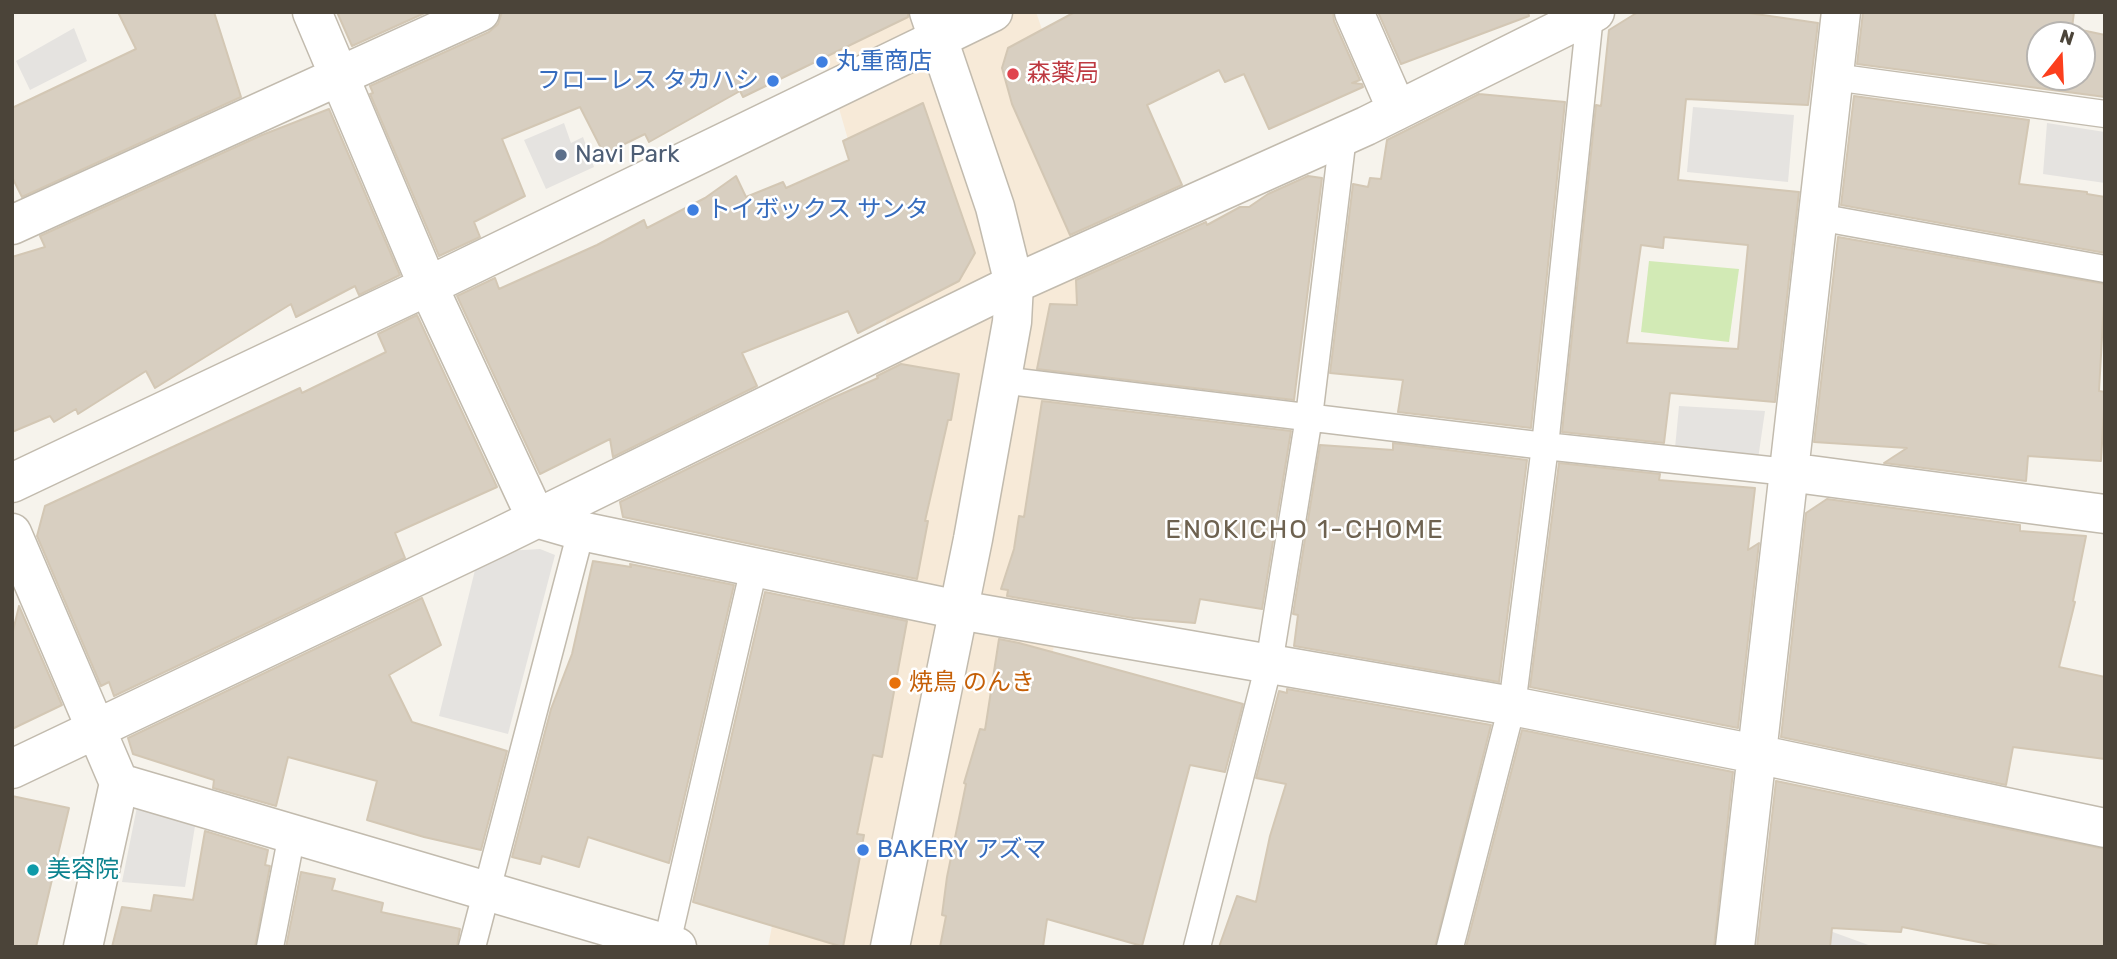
<!DOCTYPE html>
<html>
<head>
<meta charset="utf-8">
<style>
  body { margin:0 }
  #map { position:relative; width:2117px; height:959px; overflow:hidden; background:#f6f3ec; font-family:Rubik,sans-serif }
  canvas { display:block }
  .frame { position:absolute; inset:0; border:14px solid #4b4439; pointer-events:none }
  .north { position:absolute; left:2026px; top:21px; width:70px; height:70px; box-sizing:border-box; background:#fff; border:2px solid #b7b4b0; border-radius:50%; rotate:18deg; font-size:19px; font-weight:700; line-height:28px; text-align:center; color:#4b4439 }
  .north::after { content:''; display:block; margin:auto; width:24px; height:32px; background:#fc3f1d; clip-path:polygon(50% 0,100% 100%,50% 72%,0 100%) }
</style>
</head>
<body>
<div id="map">
<canvas width="2117" height="959"></canvas>
<div class="frame"></div>
<div class="north">N</div>
</div>
<script>
const ctx = document.querySelector('canvas').getContext('2d');
ctx.lineJoin = 'round';
function paint(path, color) { ctx.fillStyle = color; ctx.fill(path, 'evenodd'); }
const toPath = rows => new Path2D(rows.map(r => 'M' + r).join(''));
function stroke(path, color, width, dash) { ctx.strokeStyle = color; ctx.lineWidth = width; ctx.lineCap = dash ? 'butt' : 'round'; ctx.setLineDash(dash || []); ctx.stroke(path); }
function label(font, color, halo, rows, align = 'center') {
  ctx.font = font + ' Rubik,"Noto Sans JP",sans-serif'; ctx.lineWidth = 5; ctx.setLineDash([]); ctx.textBaseline = 'middle'; ctx.strokeStyle = halo; ctx.fillStyle = color; for (const [text, x, y, turn = 0] of rows) {
    ctx.save(); ctx.translate(x, y); ctx.rotate((+turn || 0) * Math.PI / 180); ctx.textAlign = isNaN(turn) ? turn : align; if (halo) ctx.strokeText(text, 0, 0); ctx.fillText(text, 0, 0); ctx.restore();
  }
}
paint(toPath([
  [811,12,1036,12,1128,280,993,947,768,947,892,291]
]), '#f7ead8');
paint(toPath([
  [1649,261,1739,269,1729,342,1641,332]
]), '#d2eab5');
paint(toPath([
  [74,28,87,61,30,90,16,61],
  [1693,107,1794,115,1788,182,1687,172],
  [564,123,571,143,583,137,594,167,546,189,524,140],
  [2047,123,2105,132,2105,183,2043,174],
  [1679,406,1765,411,1758,459,1675,448],
  [540,549,555,555,508,734,439,716,475,570,506,551],
  [137,807,196,820,185,887,122,882],
  [1754,927,1830,931,1874,947,1752,947]
]), '#e5e3e0');
const building = toPath([
  [118,12,214,12,241,97,22,197,12,177,12,108,136,49,118,12],
  [337,12,427,12,352,46,337,12],
  [502,12,908,12,908,17,743,97,740,91,649,142,645,134,604,154,580,107,502,139,525,196,474,222,480,237,439,256,370,94,373,93,370,86,489,32,498,24,502,12],
  [1075,12,1333,12,1334,21,1360,80,1352,83,1362,84,1363,87,1269,129,1244,74,1225,82,1219,70,1147,105,1182,185,1070,235,1012,104,1002,68,1008,48,1075,12],
  [1378,12,1528,12,1529,16,1401,64,1378,12],
  [1638,12,1742,12,1818,23,1808,105,1686,99,1678,180,1799,192,1775,402,1670,393,1664,443,1562,432,1596,105,1601,106,1609,30,1638,12],
  [1664,237,1748,245,1738,349,1627,343,1641,245,1663,248,1664,237],
  [1863,12,2074,12,2072,28,2105,35,2105,97,1857,64,1863,12],
  [2040,35,2082,35,2082,77,2040,77,2040,35],
  [1479,94,1565,102,1531,428,1398,412,1403,380,1330,373,1353,184,1368,187,1370,178,1381,179,1387,140,1479,94],
  [1854,96,2029,120,2019,184,2087,192,2087,194,2105,197,2105,253,1841,205,1854,96],
  [923,103,975,253,959,281,858,333,848,311,742,353,757,386,613,457,610,439,540,474,457,296,495,278,499,289,597,245,644,220,647,228,705,198,736,176,746,197,783,182,786,188,849,160,843,141,923,103],
  [329,109,400,275,359,295,355,286,296,317,291,304,155,388,146,371,78,414,76,409,54,422,50,416,12,432,12,257,45,247,40,236,262,135,329,109],
  [1308,176,1322,178,1294,400,1037,369,1050,304,1077,305,1076,280,1206,222,1207,225,1240,207,1249,207,1268,194,1308,176],
  [1838,237,2105,284,2099,391,2105,392,2101,461,2028,456,2026,481,1884,463,1907,448,1814,442,1838,237],
  [417,315,497,487,395,533,405,558,114,696,109,682,101,686,37,536,45,506,300,388,302,393,386,352,378,334,417,315],
  [901,364,959,374,951,420,948,420,925,521,928,521,917,579,623,517,620,502,830,399,878,378,877,376,901,364],
  [1042,401,1291,431,1262,609,1200,599,1195,623,1133,618,1007,596,1008,590,1001,589,1014,549,1019,516,1024,517,1042,401],
  [1393,443,1527,460,1499,682,1294,646,1298,615,1293,614,1320,445,1393,450,1393,443],
  [1559,463,1660,474,1659,480,1755,488,1748,550,1759,543,1738,728,1530,687,1559,463],
  [1827,499,2020,525,2020,531,2086,536,2073,601,2075,602,2059,667,2105,677,2105,759,2013,747,2006,785,1781,737,1806,513,1827,499],
  [593,561,631,567,630,564,734,585,669,863,588,837,579,867,542,856,540,864,512,857,551,709,572,654,593,561],
  [765,592,907,621,882,757,873,755,857,834,864,835,843,947,693,902,765,592],
  [422,598,441,645,389,675,412,722,507,751,481,850,424,837,367,820,377,781,288,757,276,806,213,788,214,780,133,754,128,738,422,598],
  [19,606,62,705,12,729,12,635,19,606],
  [999,639,1019,643,1243,704,1225,772,1190,765,1142,946,1047,919,1043,947,940,947,946,916,942,915,947,877,966,784,964,783,980,729,985,730,999,639],
  [1287,689,1491,725,1435,947,1219,947,1237,896,1256,902,1270,836,1286,784,1256,778,1279,691,1287,693,1287,689],
  [1522,730,1733,772,1714,947,1466,947,1522,730],
  [1776,781,2105,849,2105,947,2004,947,1902,927,1901,932,1832,928,1830,947,1757,947,1776,781],
  [12,796,69,808,36,947,12,947,12,796],
  [205,831,268,850,265,865,270,866,255,947,112,947,122,907,151,911,154,895,193,900,205,831],
  [301,872,335,879,332,890,383,903,381,912,460,929,457,947,286,947,301,872]
]);
paint(building, '#d8cfc1');
stroke(building, '#d3c7b4', 2);
const service = toPath([
  [1834,77,2105,114],
  [1818,217,2105,269],
  [1001,380,1545,446,1788,472],
  [270,947,292,834],
  [472,947,581,531],
  [666,947,754,568],
  [1197,947,1269,664,1309,417,1343,136],
  [1450,947,1512,706,1545,446,1590,15]
]);
const minor = toPath([
  [312,12,428,286,536,518,581,531,959,610,1512,706,1756,754,2105,828],
  [1354,12,1397,110],
  [12,225,480,12],
  [1788,472,2105,514],
  [12,483,428,286,993,12],
  [12,533,119,783,83,947],
  [12,769,497,538,1014,284,1366,126,1595,12],
  [119,783,677,947],
  [1735,947,1841,12]
]);
const tertiary = toPath([
  [890,947,973,539,1012,322,1014,284,995,207,929,12]
]);
stroke(service, '#c2bbae', 29);
stroke(minor, '#c2bbae', 41);
stroke(tertiary, '#c2bbae', 41);
stroke(service, '#fff', 26);
stroke(minor, '#fff', 38);
stroke(tertiary, '#fff', 38);
for (const [x, y, r, color] of [
  [822,62,7,"#3f7fe0"],
  [1013,74,7,"#e0444e"],
  [773,81,7,"#3f7fe0"],
  [561,155,7,"#5c6f8a"],
  [693,210,7,"#3f7fe0"],
  [895,683,7,"#e8710a"],
  [863,850,7,"#3f7fe0"],
  [33,870,7,"#0f9aa8"]
]) { const dot = new Path2D(); dot.arc(x, y, r, 0, 2 * Math.PI); ctx.fillStyle = color; ctx.fill(dot); stroke(dot, '#fff', 2.5); }
label('24px', '#366cbe', '#fff', [
  ["丸重商店",836,62],
  ["フローレス タカハシ",759,81,"right"],
  ["トイボックス サンタ",707,210],
  ["BAKERY アズマ",877,850]
], 'left');
label('24px', '#be3a42', '#fff', [
  ["森薬局",1027,74]
], 'left');
label('24px', '#4e5e75', '#fff', [
  ["Navi Park",575,155]
], 'left');
label('24px', '#c56008', '#fff', [
  ["焼鳥 のんき",909,683]
], 'left');
label('24px', '#0d838f', '#fff', [
  ["美容院",47,870]
], 'left');
ctx.letterSpacing = '2px';
label('26px', '#6e6250', '#fff', [
  ["ENOKICHO 1-CHOME",1305,530]
]);
ctx.letterSpacing = '0px';
</script>
</body>
</html>
